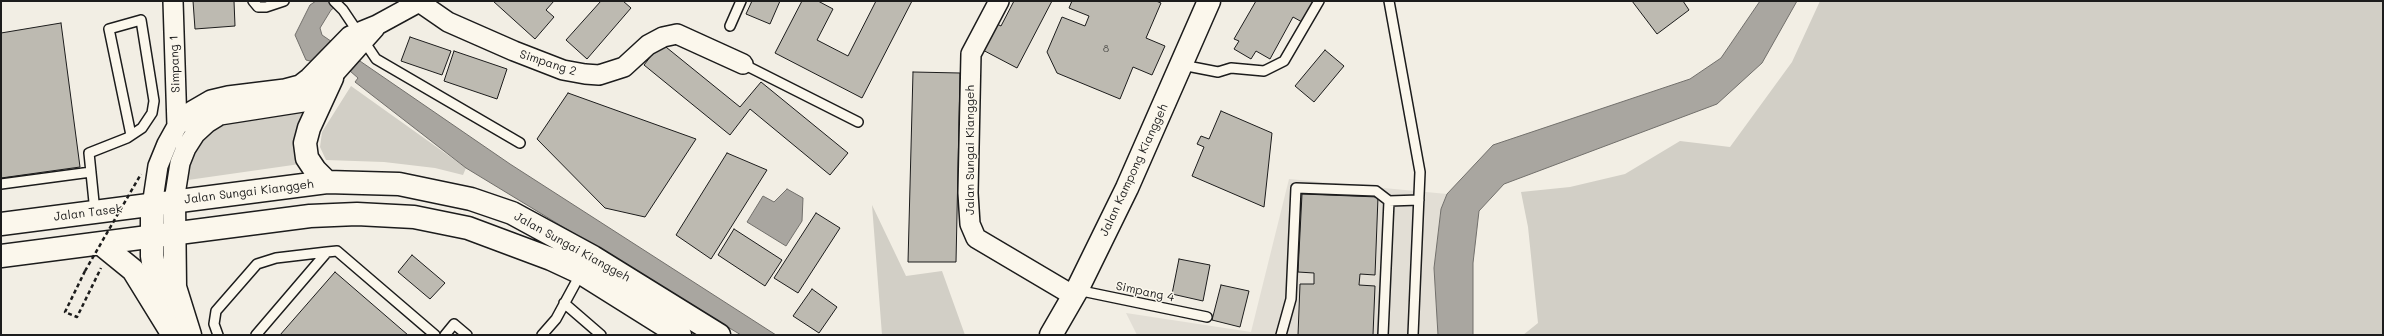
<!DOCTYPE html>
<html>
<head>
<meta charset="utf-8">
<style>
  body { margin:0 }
  #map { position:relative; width:2384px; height:336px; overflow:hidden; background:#f2eee4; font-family:Mali,sans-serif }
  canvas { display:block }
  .frame { position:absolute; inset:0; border:2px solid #1c1c1c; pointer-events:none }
</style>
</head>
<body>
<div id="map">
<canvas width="2384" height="336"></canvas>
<div class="frame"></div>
</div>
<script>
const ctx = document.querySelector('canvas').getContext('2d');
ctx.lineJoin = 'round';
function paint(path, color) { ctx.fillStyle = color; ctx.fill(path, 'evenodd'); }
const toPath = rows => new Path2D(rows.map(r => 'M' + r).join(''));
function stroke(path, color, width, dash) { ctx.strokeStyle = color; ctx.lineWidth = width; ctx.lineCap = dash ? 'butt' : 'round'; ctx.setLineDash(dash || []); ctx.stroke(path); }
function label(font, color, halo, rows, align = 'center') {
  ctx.font = font + ' Mali,sans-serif'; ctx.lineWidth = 3; ctx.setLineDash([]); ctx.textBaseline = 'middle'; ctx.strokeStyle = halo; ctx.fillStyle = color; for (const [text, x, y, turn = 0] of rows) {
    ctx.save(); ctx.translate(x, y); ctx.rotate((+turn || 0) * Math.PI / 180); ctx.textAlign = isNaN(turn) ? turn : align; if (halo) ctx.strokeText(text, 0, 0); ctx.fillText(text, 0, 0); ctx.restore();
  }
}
paint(toPath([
  [1289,179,1447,194,1441,209,1434,268,1438,335,1137,335,1126,313,1251,332]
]), '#e2ded5');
paint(toPath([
  [1820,1,2383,1,2383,335,1523,335,1538,323,1528,227,1521,192,1570,187,1625,174,1680,141,1730,147,1792,62],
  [351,86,466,168,463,175,435,168,384,162,326,160,320,147,322,132],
  [314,104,300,164,188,180,187,160,213,124],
  [872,205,906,276,942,271,965,335,882,335]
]), '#d2cfc6');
const water = toPath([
  [316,1,343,1,331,10,320,28,322,35,510,164,776,335,741,335,466,168,355,82,358,78,350,71,306,60,295,35,310,5,316,1],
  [1760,1,1797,1,1762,63,1717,104,1504,184,1479,211,1473,263,1473,335,1438,335,1434,268,1441,209,1447,194,1493,145,1690,79,1721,58,1760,1],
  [787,189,803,198,802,221,786,246,747,222,763,196,774,202,787,189]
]);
paint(water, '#a9a6a0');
stroke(water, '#716f6b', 1);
const building = toPath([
  [193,1,234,1,235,26,195,29,193,1],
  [493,1,554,1,546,10,554,17,535,39,493,1],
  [601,1,623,1,631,8,587,59,566,40,601,1],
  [752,1,780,1,770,24,746,14,752,1],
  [802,1,818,1,833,9,817,40,848,56,876,1,912,1,862,98,775,53,802,1],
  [1014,1,1052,1,1017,68,979,48,993,22,1001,26,1014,1],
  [1072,1,1156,1,1161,3,1146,38,1165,46,1152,75,1133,67,1120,99,1057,73,1047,52,1062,17,1085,26,1089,16,1069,8,1072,1],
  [1256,1,1314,1,1302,22,1293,17,1270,59,1256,51,1251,59,1234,49,1239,41,1234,39,1256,1],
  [1632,1,1683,1,1689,10,1657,34,1632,1],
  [61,23,80,167,1,178,1,33,61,23],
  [410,37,451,51,442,75,401,61,410,37],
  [661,43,740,107,761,82,848,153,830,175,750,109,730,135,644,65,661,43],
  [1325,50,1344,66,1314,102,1295,86,1325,50],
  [454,51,507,69,497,99,444,81,454,51],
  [913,72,960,73,956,262,908,262,913,72],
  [568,93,696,139,645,217,605,208,537,139,568,93],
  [1221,111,1272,133,1264,207,1192,176,1204,147,1197,144,1201,136,1209,139,1221,111],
  [727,153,767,170,711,259,676,235,727,153],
  [1302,194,1378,197,1375,275,1360,274,1359,285,1375,286,1373,335,1298,335,1300,284,1314,284,1314,273,1298,272,1302,194],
  [816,213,840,228,798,293,774,278,816,213],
  [734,229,782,260,765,286,718,255,734,229],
  [412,255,445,283,430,299,398,272,412,255],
  [1179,259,1210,265,1203,301,1172,294,1179,259],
  [335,272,408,335,280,335,335,272],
  [1221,285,1249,291,1240,327,1212,320,1221,285],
  [812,289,837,307,819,333,793,316,812,289]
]);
paint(building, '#bdbab1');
stroke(building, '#1c1c1c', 1);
const lane = toPath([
  [253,1,258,7,266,7,284,1],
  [334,1,343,10,376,59,520,143],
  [1389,1,1420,172,1413,335],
  [730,26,741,1],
  [743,64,858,122],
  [1182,65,1218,72,1231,68,1264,71,1284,61,1319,1],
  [1,184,91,172],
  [95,212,89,153,127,138,142,128,152,113,154,101,141,20,109,29,131,135],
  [1077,290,1207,317],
  [564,303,601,335],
  [218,335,214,324,216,311,257,264,276,258,327,252],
  [256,335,327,252,337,251,435,335],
  [445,335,454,324,467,335],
  [542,335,556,319,581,273],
  [1281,335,1291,299,1296,188,1376,191,1389,201,1419,200],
  [1383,335,1389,201]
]);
const street = toPath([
  [173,1,177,126],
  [999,1,971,54,968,193,970,224,976,238,1074,296],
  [419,2,448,22,514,51,563,70,585,74,599,75,624,67,648,45,663,37,677,34,743,64],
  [174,201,180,163,186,148,195,134,207,123,220,115,303,102,317,93,375,28],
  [152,206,158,166,167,144,177,126,192,111,211,100,228,96,285,89,300,85,309,78,350,36,377,25,421,1]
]);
const secondary = toPath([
  [174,201,175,287,190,335],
  [152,206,152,256,159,301,165,317],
  [1051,335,1077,290,1127,188,1209,1]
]);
const primary = toPath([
  [327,182,315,170,307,158,305,143,309,128,332,78],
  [1,224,327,182,399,184,471,199,512,213,593,257,719,335],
  [101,244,133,270,170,330],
  [1,256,310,216,357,214,414,217,468,228,551,259,581,273,680,335]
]);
stroke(lane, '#1c1c1c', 12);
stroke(street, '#1c1c1c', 22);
stroke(secondary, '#1c1c1c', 25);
stroke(primary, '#1c1c1c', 25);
stroke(toPath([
  [85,271,65,312,77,317,101,268]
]), '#1c1c1c', 2.5, [4, 3]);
stroke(lane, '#fbf7ec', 9);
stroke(street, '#fbf7ec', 19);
stroke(secondary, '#fbf7ec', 22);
stroke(primary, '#fbf7ec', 22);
stroke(toPath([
  [85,271,141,174]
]), '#1c1c1c', 2.5, [4, 3]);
label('10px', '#444441', null, [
  ["8",1106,49]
]);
label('12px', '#1c1c1c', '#fbf7ec', [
  ["Simpang 2",548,63,18],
  ["Simpang 1",175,64,-92],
  ["Jalan Sungai Kianggeh",970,150,-90],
  ["Jalan Kampong Kianggeh",1134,170,-65],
  ["Jalan Sungai Kianggeh",249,192,-7],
  ["Jalan Tasek",88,213,-7],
  ["Jalan Sungai Kianggeh",572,247,29],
  ["Simpang 4",1145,292,12]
]);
</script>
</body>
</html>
